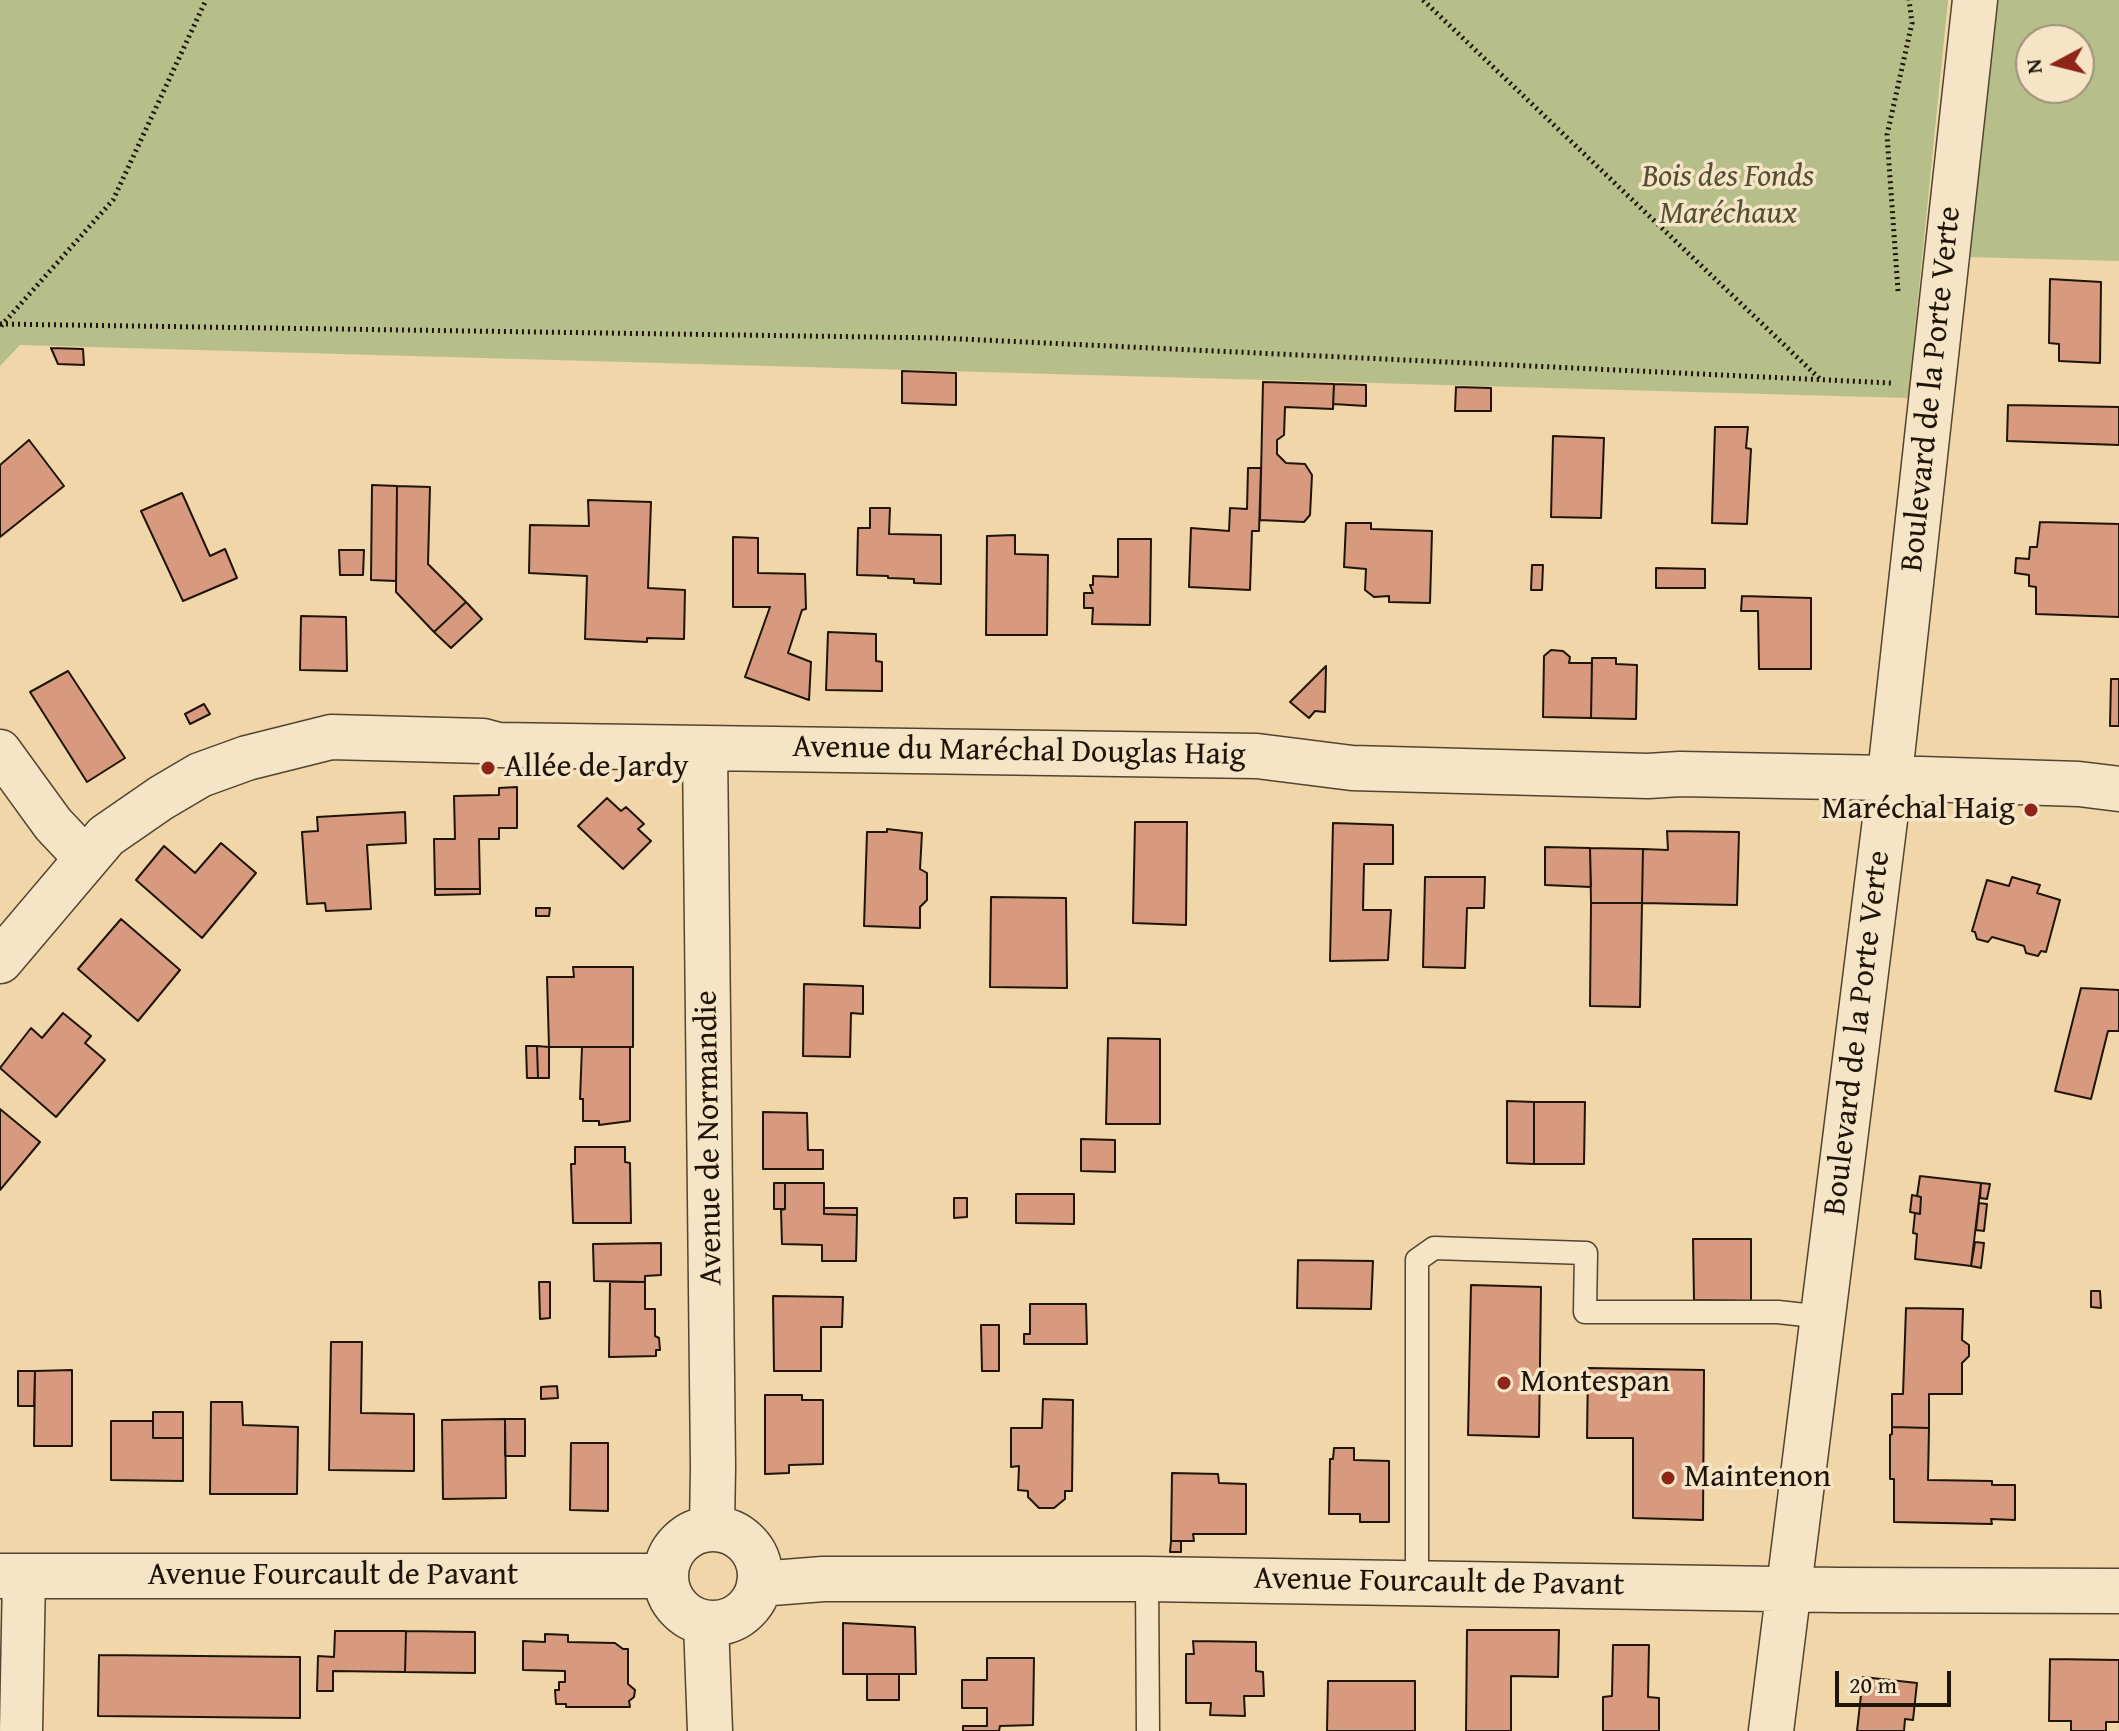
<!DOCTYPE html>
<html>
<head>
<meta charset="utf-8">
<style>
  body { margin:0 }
  #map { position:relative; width:2119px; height:1731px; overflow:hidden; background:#f0d6a8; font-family:"Gentium Book Plus",serif }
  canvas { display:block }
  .north { position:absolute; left:2015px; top:24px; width:80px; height:80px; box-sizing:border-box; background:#f5e4c6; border:2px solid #9f917a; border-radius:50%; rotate:263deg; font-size:22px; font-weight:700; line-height:32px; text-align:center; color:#1e1408 }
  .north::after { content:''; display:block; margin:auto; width:28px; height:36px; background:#8f2418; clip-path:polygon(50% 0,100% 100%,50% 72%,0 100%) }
  .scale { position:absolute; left:1835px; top:1671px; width:116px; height:36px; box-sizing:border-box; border:4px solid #1e1408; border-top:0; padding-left:10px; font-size:24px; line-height:28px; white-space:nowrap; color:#1e1408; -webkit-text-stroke:6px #f5e4c6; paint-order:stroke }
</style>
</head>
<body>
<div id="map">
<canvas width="2119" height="1731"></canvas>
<div class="north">N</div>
<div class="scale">20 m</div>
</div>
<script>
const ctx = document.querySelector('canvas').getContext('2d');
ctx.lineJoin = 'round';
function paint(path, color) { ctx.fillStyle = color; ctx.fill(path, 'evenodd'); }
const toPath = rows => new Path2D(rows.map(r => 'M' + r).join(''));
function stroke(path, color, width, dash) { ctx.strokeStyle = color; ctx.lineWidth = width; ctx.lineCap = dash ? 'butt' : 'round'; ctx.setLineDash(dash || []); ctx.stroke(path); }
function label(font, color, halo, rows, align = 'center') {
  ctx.font = font + ' "Gentium Book Plus",serif'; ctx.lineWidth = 7; ctx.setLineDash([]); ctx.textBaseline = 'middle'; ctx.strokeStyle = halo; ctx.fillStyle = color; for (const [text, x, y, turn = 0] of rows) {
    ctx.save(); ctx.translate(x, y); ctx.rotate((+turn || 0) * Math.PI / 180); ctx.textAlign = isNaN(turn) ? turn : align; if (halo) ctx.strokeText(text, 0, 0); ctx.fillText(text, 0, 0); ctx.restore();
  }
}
paint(toPath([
  [0,0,1948,0,1908,398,20,345,0,366],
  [1997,0,2119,0,2119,261,1967,257],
  [2031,40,2079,40,2079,88,2031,88]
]), '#b6be8a');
const building = toPath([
  [2050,279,2101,282,2100,363,2059,361,2059,344,2049,343,2050,279],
  [51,348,83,349,84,365,58,364,51,348],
  [902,371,956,373,956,405,902,403,902,371],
  [1263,382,1334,384,1333,409,1285,407,1284,435,1277,440,1277,454,1286,463,1305,464,1312,475,1310,515,1304,522,1260,520,1263,382],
  [1334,384,1366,385,1366,406,1333,404,1334,384],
  [1456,387,1491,388,1491,411,1455,411,1456,387],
  [2008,405,2119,407,2119,445,2007,441,2008,405],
  [1715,427,1748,427,1746,448,1751,449,1747,524,1712,523,1715,427],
  [1553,436,1604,438,1601,518,1551,517,1553,436],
  [29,440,64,486,0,537,0,465,29,440],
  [1248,468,1261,468,1259,531,1252,531,1250,590,1189,587,1191,528,1229,531,1230,508,1247,509,1248,468],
  [372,485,397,486,396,581,371,580,372,485],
  [397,486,430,487,428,564,466,602,434,632,396,592,397,486],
  [182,493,210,556,225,549,237,578,183,601,141,511,182,493],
  [588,500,651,502,648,588,685,590,684,639,647,638,647,642,585,639,587,576,529,573,530,525,589,526,588,500],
  [870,508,890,508,889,534,941,535,941,584,914,583,914,579,888,578,888,576,857,575,858,528,870,528,870,508],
  [2040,522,2119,524,2119,617,2036,614,2036,587,2029,586,2029,575,2015,573,2016,558,2029,559,2030,547,2037,547,2040,522],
  [1346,523,1371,523,1371,529,1432,531,1430,603,1389,602,1389,596,1374,597,1365,590,1366,569,1344,567,1346,523],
  [1015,535,1015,554,1048,555,1047,635,986,635,987,536,1015,535],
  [733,537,758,538,758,573,805,574,806,609,802,610,788,653,811,662,809,700,745,677,770,607,733,607,733,537],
  [1118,539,1151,539,1150,625,1092,624,1093,608,1084,608,1084,593,1093,593,1090,585,1093,585,1093,576,1118,577,1118,539],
  [339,550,364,550,363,575,340,575,339,550],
  [1532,565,1543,565,1542,590,1531,590,1532,565],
  [1656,568,1705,569,1705,588,1656,588,1656,568],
  [1742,596,1811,598,1811,669,1759,669,1758,611,1741,611,1742,596],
  [466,602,482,619,451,648,434,632,466,602],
  [301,616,346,617,347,671,300,670,301,616],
  [828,632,876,634,876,661,882,662,882,691,826,690,828,632],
  [1551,650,1563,651,1570,657,1569,663,1592,663,1591,718,1543,717,1544,656,1551,650],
  [1592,658,1616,658,1616,664,1637,665,1636,719,1591,718,1592,658],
  [1326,666,1325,712,1315,711,1309,718,1290,702,1326,666],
  [68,671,125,758,87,782,30,692,68,671],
  [2111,679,2119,679,2119,726,2110,726,2111,679],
  [204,704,210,714,190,724,185,714,204,704],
  [517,787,517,828,499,828,499,839,479,839,480,889,435,889,434,839,455,839,454,796,499,795,499,788,517,787],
  [607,798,621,811,626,807,644,824,638,829,651,841,623,869,578,826,607,798],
  [405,812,406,843,367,845,371,909,326,911,325,903,307,904,302,832,318,831,317,817,405,812],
  [1135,822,1187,822,1186,925,1133,923,1135,822],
  [1333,823,1393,825,1393,864,1364,864,1363,910,1391,910,1388,960,1330,961,1333,823],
  [887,829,922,833,920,869,927,873,927,900,920,907,920,928,864,926,867,832,887,832,887,829],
  [1667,831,1739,832,1737,905,1642,903,1643,849,1668,850,1667,831],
  [221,843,256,873,202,938,136,880,164,846,195,873,221,843],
  [1545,847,1590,848,1591,887,1545,885,1545,847],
  [1590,848,1643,849,1642,903,1591,903,1590,848],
  [1425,877,1485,877,1484,908,1467,908,1465,968,1423,967,1425,877],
  [2012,877,2040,885,2037,893,2060,900,2046,952,2041,951,2038,956,2026,953,2024,946,1992,937,1988,942,1977,939,1975,932,1972,931,1987,880,2009,886,2012,877],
  [435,889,480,889,480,894,435,895,435,889],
  [991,897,1066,898,1067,988,990,987,991,897],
  [1591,903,1642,903,1640,1007,1590,1006,1591,903],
  [536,908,550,908,549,916,536,916,536,908],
  [121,919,180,970,138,1021,78,969,121,919],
  [573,967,633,967,633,1047,549,1047,547,977,574,977,573,967],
  [804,984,863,986,863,1014,851,1013,850,1057,803,1056,804,984],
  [2081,988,2119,990,2119,1031,2108,1031,2091,1099,2055,1091,2081,988],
  [63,1013,91,1036,85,1043,105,1060,56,1117,0,1068,31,1028,42,1038,63,1013],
  [1108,1038,1160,1039,1160,1124,1106,1124,1108,1038],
  [526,1046,537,1046,538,1078,527,1078,526,1046],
  [537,1046,549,1047,549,1078,538,1078,537,1046],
  [582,1047,630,1047,630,1121,599,1125,599,1121,583,1121,583,1099,580,1099,582,1047],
  [1507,1101,1534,1102,1534,1164,1507,1163,1507,1101],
  [1534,1102,1585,1102,1584,1164,1534,1164,1534,1102],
  [0,1109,40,1142,0,1190,0,1109],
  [763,1112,807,1113,808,1150,823,1150,823,1169,763,1169,763,1112],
  [1081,1139,1115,1140,1115,1172,1081,1171,1081,1139],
  [575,1147,625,1147,625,1162,630,1163,631,1223,573,1223,571,1164,575,1164,575,1147],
  [1920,1176,1981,1183,1971,1266,1915,1259,1917,1234,1913,1233,1915,1213,1920,1214,1921,1197,1917,1196,1920,1176],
  [774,1183,785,1183,785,1209,774,1209,774,1183],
  [785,1183,824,1183,824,1214,857,1215,856,1261,822,1261,822,1245,782,1244,781,1210,785,1209,785,1183],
  [1981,1183,1990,1184,1987,1199,1980,1198,1981,1183],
  [1016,1194,1074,1194,1074,1224,1016,1223,1016,1194],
  [1912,1195,1921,1197,1920,1214,1910,1212,1912,1195],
  [954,1198,967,1198,967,1217,954,1218,954,1198],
  [1979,1203,1987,1204,1984,1231,1976,1230,1979,1203],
  [824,1208,857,1208,857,1215,824,1214,824,1208],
  [1693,1239,1751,1239,1751,1301,1694,1300,1693,1239],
  [1975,1242,1984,1243,1981,1268,1971,1266,1975,1242],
  [661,1243,661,1275,645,1276,645,1282,594,1281,593,1244,661,1243],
  [1298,1260,1373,1261,1371,1309,1297,1308,1298,1260],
  [539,1282,550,1282,550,1318,540,1319,539,1282],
  [610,1282,645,1282,645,1309,655,1309,655,1336,659,1338,660,1350,656,1350,656,1356,609,1357,610,1282],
  [1471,1285,1541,1287,1539,1437,1468,1435,1471,1285],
  [2091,1291,2100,1291,2101,1308,2091,1307,2091,1291],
  [773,1296,843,1297,842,1327,821,1327,821,1371,774,1371,773,1296],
  [1030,1304,1086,1304,1087,1344,1024,1344,1024,1334,1030,1334,1030,1304],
  [1906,1308,1963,1309,1962,1340,1969,1345,1969,1356,1962,1363,1962,1394,1929,1394,1929,1428,1892,1427,1892,1394,1903,1394,1906,1308],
  [981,1325,999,1325,999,1371,982,1371,981,1325],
  [331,1342,362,1342,361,1413,414,1414,414,1471,329,1470,331,1342],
  [1588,1368,1704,1370,1703,1520,1633,1518,1633,1438,1587,1438,1588,1368],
  [72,1370,72,1446,34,1446,35,1371,72,1370],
  [18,1371,35,1371,34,1406,18,1406,18,1371],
  [557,1386,558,1398,541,1399,541,1387,557,1386],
  [765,1395,802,1395,802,1400,823,1400,823,1464,789,1465,789,1473,765,1474,765,1395],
  [1043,1399,1073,1400,1072,1491,1065,1491,1065,1499,1054,1508,1039,1508,1028,1497,1028,1491,1018,1490,1019,1466,1011,1467,1011,1428,1042,1428,1043,1399],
  [211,1402,242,1402,243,1425,298,1427,297,1494,210,1494,211,1402],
  [153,1412,183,1412,183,1438,153,1438,153,1412],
  [505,1419,506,1498,443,1499,442,1420,505,1419],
  [505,1419,525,1419,525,1456,505,1456,505,1419],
  [111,1421,153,1421,153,1438,183,1438,183,1481,111,1480,111,1421],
  [1892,1427,1929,1428,1928,1480,1992,1481,1992,1485,2015,1485,2015,1520,1991,1519,1992,1524,1894,1522,1894,1479,1890,1479,1890,1435,1892,1434,1892,1427],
  [571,1443,608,1443,608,1511,570,1510,571,1443],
  [1334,1448,1354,1448,1354,1460,1389,1461,1389,1522,1360,1522,1360,1514,1329,1514,1330,1459,1333,1459,1334,1448],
  [1172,1473,1218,1474,1219,1483,1246,1484,1246,1534,1193,1534,1194,1541,1171,1541,1172,1473],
  [1171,1541,1181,1541,1181,1552,1170,1552,1171,1541],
  [843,1623,915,1627,916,1674,843,1674,843,1623],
  [1467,1630,1559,1630,1558,1677,1511,1676,1511,1731,1466,1731,1467,1630],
  [335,1631,406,1631,405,1672,333,1671,333,1691,317,1691,318,1656,334,1657,335,1631],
  [406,1631,475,1632,475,1673,405,1672,406,1631],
  [545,1634,568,1635,568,1642,615,1643,623,1649,628,1649,628,1684,635,1690,634,1697,629,1701,630,1707,566,1707,566,1704,556,1704,555,1690,559,1690,559,1682,565,1682,565,1671,523,1670,523,1641,545,1642,545,1634],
  [1193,1641,1256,1642,1256,1671,1263,1672,1264,1696,1244,1696,1245,1716,1210,1715,1211,1703,1186,1703,1186,1654,1194,1654,1193,1641],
  [1613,1645,1649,1645,1648,1697,1659,1698,1659,1731,1603,1731,1603,1697,1612,1696,1613,1645],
  [99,1655,300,1657,300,1718,98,1716,99,1655],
  [987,1658,1034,1658,1033,1725,1000,1726,999,1731,963,1731,963,1726,987,1726,987,1708,962,1708,962,1680,987,1680,987,1658],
  [2050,1659,2119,1660,2119,1722,2106,1722,2106,1731,2071,1731,2071,1721,2049,1721,2050,1659],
  [867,1674,899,1674,899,1700,867,1700,867,1674],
  [1863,1677,1917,1683,1913,1720,1905,1719,1904,1731,1857,1731,1863,1677],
  [1328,1681,1415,1681,1415,1731,1327,1731,1328,1681]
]);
paint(building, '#d79a7e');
stroke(building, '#1e1408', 2);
const service = toPath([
  [1147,1579,1148,1731],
  [1417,1583,1417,1260,1434,1248,1586,1253,1585,1312,1778,1312,1823,1317]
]);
const minor = toPath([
  [0,751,53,824,86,859],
  [21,1731,24,1576]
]);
const tertiary = toPath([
  [705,748,713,1467,712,1528],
  [0,961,106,836,161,798,200,775,247,758,331,737,483,741,498,745,1257,756,1352,768,1648,776,1680,774,1889,778,2079,784,2119,789],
  '666 1576a47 47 0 1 1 94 0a47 47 0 1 1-94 0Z',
  [0,1576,666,1576],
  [759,1584,823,1579,1147,1579,1839,1590,2119,1591],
  [706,1623,710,1731],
  [1771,1731,1885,820,1975,0]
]);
stroke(service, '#524430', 25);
stroke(minor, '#524430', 45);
stroke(tertiary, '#524430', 47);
stroke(toPath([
  [1423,0,1821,380],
  [1898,291,1887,135,1912,23,1909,0],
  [0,324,940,338,1891,383],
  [1,326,113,200,206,0]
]), '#1e1408', 5, [2, 4]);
stroke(service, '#f5e4c6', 22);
stroke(minor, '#f5e4c6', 42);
stroke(tertiary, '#f5e4c6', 44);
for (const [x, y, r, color] of [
  [488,768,8,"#8f2418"],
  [2031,810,8,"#8f2418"],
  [1504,1383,8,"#8f2418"],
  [1668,1478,8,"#8f2418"]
]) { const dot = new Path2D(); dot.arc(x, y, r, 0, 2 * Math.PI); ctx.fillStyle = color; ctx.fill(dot); stroke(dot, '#f5e4c6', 3); }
label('italic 32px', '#535036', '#f5e4c6', [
  ["Bois des Fonds",1728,178],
  ["Maréchaux",1728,215]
]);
label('32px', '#1e1408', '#f5e4c6', [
  ["Boulevard de la Porte Verte",1932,389,-84],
  ["Avenue du Maréchal Douglas Haig",1019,752,1],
  ["Boulevard de la Porte Verte",1858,1033,-83],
  ["Avenue de Normandie",710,1138,-91],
  ["Avenue Fourcault de Pavant",333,1576],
  ["Avenue Fourcault de Pavant",1439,1583,1]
]);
label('32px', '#1e1408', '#f5e4c6', [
  ["Allée de Jardy",504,768],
  ["Maréchal Haig",2015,810,"right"],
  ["Montespan",1520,1383],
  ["Maintenon",1684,1478]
], 'left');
</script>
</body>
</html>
